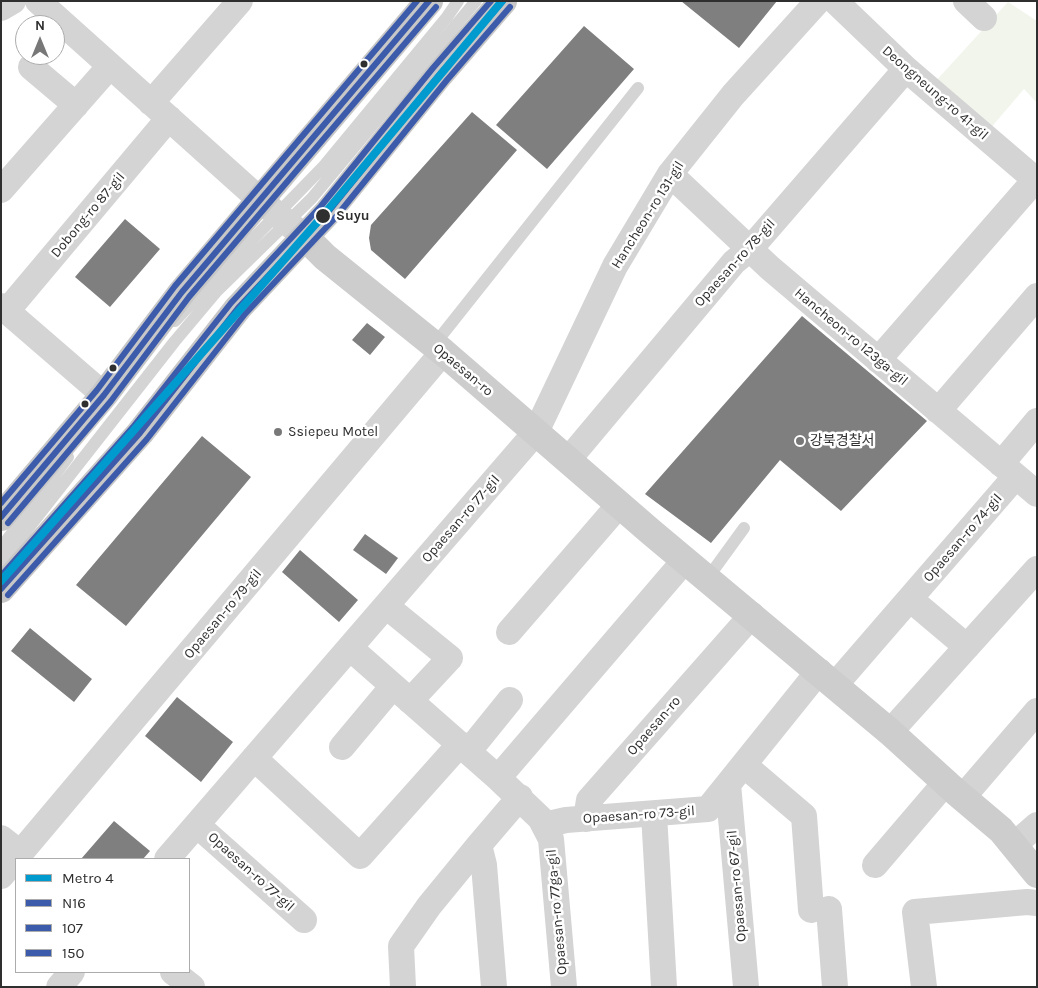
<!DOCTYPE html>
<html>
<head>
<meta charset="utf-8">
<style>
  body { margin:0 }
  #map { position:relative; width:1038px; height:988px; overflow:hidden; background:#fff; font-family:Karla,sans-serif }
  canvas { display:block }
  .frame { position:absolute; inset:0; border:2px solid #2f2f2f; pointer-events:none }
  .legend { position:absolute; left:15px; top:858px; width:175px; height:115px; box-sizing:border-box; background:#fff; border:1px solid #acacac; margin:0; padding:6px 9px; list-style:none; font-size:15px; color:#2f2f2f }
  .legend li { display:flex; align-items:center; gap:10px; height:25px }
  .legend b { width:25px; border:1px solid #acacac }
  .north { position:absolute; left:15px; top:15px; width:50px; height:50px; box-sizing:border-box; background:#fff; border:1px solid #acacac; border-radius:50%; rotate:0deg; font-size:14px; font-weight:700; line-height:20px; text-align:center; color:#2f2f2f }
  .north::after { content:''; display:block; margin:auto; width:18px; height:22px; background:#787878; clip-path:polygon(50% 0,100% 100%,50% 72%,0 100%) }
</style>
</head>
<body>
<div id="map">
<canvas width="1038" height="988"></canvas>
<div class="frame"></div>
<ul class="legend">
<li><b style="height:6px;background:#009bce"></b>Metro 4</li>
<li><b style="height:6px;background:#3d5bab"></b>N16</li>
<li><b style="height:6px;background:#3d5bab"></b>107</li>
<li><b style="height:6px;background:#3d5bab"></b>150</li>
</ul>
<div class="north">N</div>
</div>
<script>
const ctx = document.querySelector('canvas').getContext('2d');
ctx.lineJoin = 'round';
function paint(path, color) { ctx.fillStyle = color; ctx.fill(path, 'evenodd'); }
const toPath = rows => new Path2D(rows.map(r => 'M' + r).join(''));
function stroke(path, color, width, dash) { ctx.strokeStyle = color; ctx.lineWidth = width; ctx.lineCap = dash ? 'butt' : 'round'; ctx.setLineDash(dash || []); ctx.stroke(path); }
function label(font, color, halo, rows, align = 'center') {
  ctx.font = font + ' Karla,"Noto Sans KR",sans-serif'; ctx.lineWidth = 5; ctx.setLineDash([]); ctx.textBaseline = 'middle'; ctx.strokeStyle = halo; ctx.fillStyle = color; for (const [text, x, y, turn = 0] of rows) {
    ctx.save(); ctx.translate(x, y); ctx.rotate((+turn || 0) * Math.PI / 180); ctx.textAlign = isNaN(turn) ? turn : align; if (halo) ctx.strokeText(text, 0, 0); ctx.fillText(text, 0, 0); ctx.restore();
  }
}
paint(toPath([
  [1008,2,1037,21,1037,103,1024,89,989,130,934,83]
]), '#f1f5ec');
paint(toPath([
  [681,1,777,1,739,48],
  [584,26,634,69,547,169,496,125],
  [472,112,517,150,405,279,371,250,369,238,371,225],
  [125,219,160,249,110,307,75,277],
  [802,316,927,421,841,511,780,460,711,543,645,494],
  [367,323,385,337,370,355,352,340],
  [202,436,251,477,126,626,76,585],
  [365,534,398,558,386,574,353,550],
  [300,550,358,600,339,622,282,572],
  [30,628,92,679,74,702,11,651],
  [177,697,233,742,201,782,145,736],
  [114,821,150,851,143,859,81,859]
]), '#7f7f7f');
stroke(toPath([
  [175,321,209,284,323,167,447,17,458,1],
  [434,345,638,88],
  [1,548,68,457],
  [1,563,175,341,217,291,312,198,476,1],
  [707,579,744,528]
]), '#d4d4d4', 12);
stroke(toPath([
  [38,1,260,200,306,238],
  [835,1,906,69,1037,181],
  [966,1,984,18],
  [1,8,13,1],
  [31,67,76,105],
  [151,103,240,1],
  [670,174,770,268,1037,494],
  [1,190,110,66],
  [1,306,104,395],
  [7,311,169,118],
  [878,360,1035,180],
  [938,411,1037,296],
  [568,460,734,262,750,249,906,69],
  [1001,464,1037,421],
  [910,599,967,647],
  [386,606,450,658,410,701],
  [509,632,619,505],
  [350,648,498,778,540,818,551,839,564,987],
  [835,685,1016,476],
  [890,732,1037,569],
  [342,747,393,686],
  [468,752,510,700],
  [254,758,360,856,460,744],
  [744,765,804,816,811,910],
  [498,778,685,560],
  [728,784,746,987],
  [963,797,1037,711],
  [654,814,664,987],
  [586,819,589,800,752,615],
  [197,825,304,920],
  [544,825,566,820,708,809,819,671],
  [1,838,20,853],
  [479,845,484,865,494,987],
  [1014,845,1037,825],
  [167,859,536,432,615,266,670,174,733,95,818,1],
  [875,865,946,782],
  [1,876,443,352],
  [829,909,835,987],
  [173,972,192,987],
  [59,987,72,972],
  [403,987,401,946,429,906,479,845,520,797],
  [924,987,915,912,1027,902,1037,903]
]), '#d4d4d4', 26);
stroke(toPath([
  [306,238,325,257,443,352,651,532,890,732,956,792,1001,830,1037,874]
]), '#cdcdcd', 28);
stroke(toPath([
  [1,517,104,395,182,292,429,1],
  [1,589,140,433,238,308,328,212,440,74,503,1]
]), '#c7c7c7', 28);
stroke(toPath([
  [1,517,104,395,182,292,429,1],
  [1,589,140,433,238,308,328,212,440,74,503,1]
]), '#3d5bab', 6);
stroke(toPath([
  [8,523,111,401,189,297,436,7],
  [8,595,147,439,245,314,335,218,447,80,510,7]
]), '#3d5bab', 6);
stroke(toPath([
  [1,503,97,390,175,286,417,1],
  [1,576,133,427,231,303,321,206,433,68,491,1]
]), '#3d5bab', 6);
stroke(toPath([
  [1,581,320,219,502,1]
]), '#009bce', 8);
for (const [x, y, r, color] of [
  [364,64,4.5,"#2f2f2f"],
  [323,216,8,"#2f2f2f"],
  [113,368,4.5,"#2f2f2f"],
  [85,404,4.5,"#2f2f2f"],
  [278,432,5,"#787878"],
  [800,441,5,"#787878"]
]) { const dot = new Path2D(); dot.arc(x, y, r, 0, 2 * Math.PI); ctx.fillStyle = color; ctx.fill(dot); stroke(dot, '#fff', 2); }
label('14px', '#2f2f2f', '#fff', [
  ["Deongneung-ro 41-gil",935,93,41],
  ["Dobong-ro 87-gil",88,215,-50],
  ["Hancheon-ro 131-gil",648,215,-58],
  ["Opaesan-ro 78-gil",735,263,-48],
  ["Hancheon-ro 123ga-gil",851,337,40],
  ["Opaesan-ro",463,370,40],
  ["Opaesan-ro 77-gil",461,519,-49],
  ["Opaesan-ro 74-gil",963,538,-49],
  ["Opaesan-ro 79-gil",223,614,-50],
  ["Opaesan-ro",654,726,-49],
  ["Opaesan-ro 73-gil",639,815,-4],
  ["Opaesan-ro 77-gil",251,872,42],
  ["Opaesan-ro 67-gil",737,886,-95],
  ["Opaesan-ro 77ga-gil",557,912,-95]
]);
label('bold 14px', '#2f2f2f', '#fff', [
  ["Suyu",336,216]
], 'left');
label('14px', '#2f2f2f', '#fff', [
  ["Ssiepeu Motel",288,432],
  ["강북경찰서",810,441]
], 'left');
</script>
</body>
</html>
